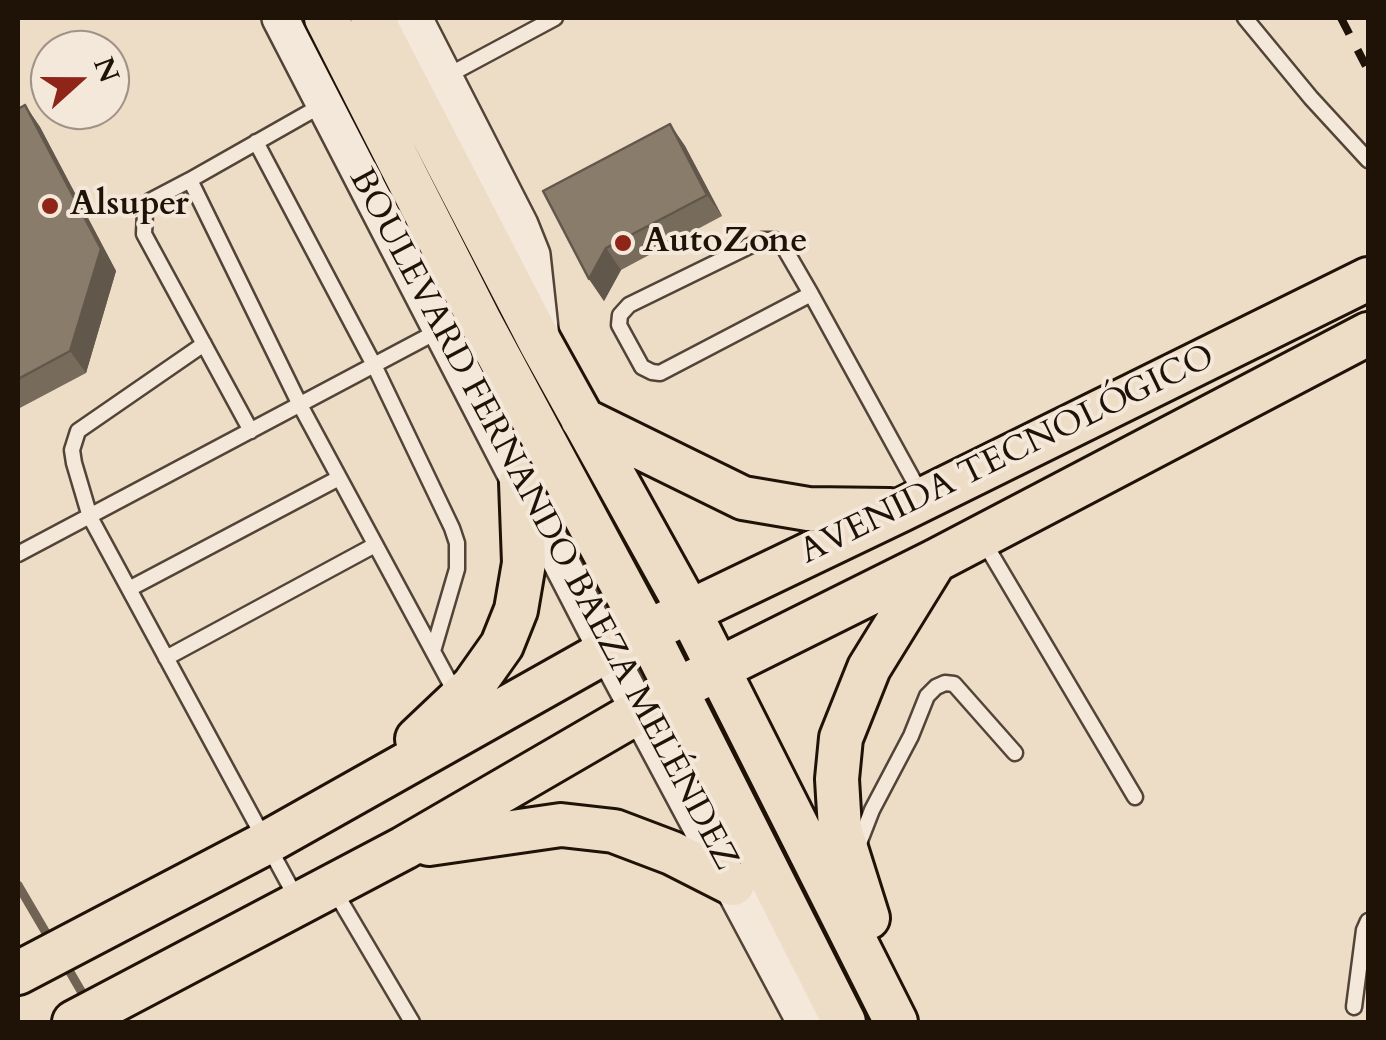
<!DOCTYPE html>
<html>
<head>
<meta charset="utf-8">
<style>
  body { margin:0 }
  #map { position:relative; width:1386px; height:1040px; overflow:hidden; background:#eddcc6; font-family:Cardo,serif }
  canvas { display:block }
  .frame { position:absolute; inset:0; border:20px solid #1f1308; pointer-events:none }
  .north { position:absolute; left:30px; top:30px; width:100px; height:100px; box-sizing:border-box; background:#f3e8da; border:2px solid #9e9386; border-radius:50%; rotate:69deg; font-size:28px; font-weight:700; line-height:40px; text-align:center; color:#1f1308 }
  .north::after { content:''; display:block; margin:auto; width:35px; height:45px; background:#8f2418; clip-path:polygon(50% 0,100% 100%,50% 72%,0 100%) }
</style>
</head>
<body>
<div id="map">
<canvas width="1386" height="1040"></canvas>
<div class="frame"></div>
<div class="north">N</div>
</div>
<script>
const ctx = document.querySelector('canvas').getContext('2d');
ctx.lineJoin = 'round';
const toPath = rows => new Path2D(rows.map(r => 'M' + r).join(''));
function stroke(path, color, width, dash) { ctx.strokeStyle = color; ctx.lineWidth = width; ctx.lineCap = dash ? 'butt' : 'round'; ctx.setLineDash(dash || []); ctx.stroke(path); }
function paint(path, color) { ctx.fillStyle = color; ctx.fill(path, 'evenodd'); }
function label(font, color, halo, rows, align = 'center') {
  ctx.font = font + ' Cardo,serif'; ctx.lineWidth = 8; ctx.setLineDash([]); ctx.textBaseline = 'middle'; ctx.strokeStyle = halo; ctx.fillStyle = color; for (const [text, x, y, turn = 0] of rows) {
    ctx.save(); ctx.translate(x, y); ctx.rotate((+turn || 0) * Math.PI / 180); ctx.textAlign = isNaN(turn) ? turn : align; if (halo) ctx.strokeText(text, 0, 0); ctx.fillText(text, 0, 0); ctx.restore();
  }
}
stroke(toPath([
  [18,885,52,943],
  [63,960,88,1003]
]), '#716353', 9);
const service = toPath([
  [1245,18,1311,98,1368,160],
  [445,77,555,18],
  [324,104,190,180,300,405,456,694],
  [256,142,374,365,452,528,457,543,457,569,433,651],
  [190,180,150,201,145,212,144,234,251,431],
  [811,294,660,373,652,372,642,367,619,325,620,315,629,305,762,240,775,240,782,244,811,294,921,494],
  [204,344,78,431,72,450,74,463,90,517,298,901],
  [984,542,1135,797],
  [18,554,440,330],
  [129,589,339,478],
  [166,658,375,545],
  [858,846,872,810,911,736,927,696,936,687,945,683,954,684,1015,753],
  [334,890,412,1022],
  [1354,1007,1364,930,1368,921]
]);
const tertiary = toPath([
  [280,18,607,651,805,1022],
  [414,18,520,225,532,255,541,338]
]);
const primary = toPath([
  [326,18,481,323,647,632,844,1022],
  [372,18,541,344,689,611,896,1022],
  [582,419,743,498,808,509,890,510],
  [417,739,473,686,502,645,516,610,524,563,521,482],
  [429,844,561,825,614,831,672,853,733,884],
  [868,918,840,829,837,779,841,738,869,668,935,561],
  [18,973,266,843,607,651,901,510,1368,279],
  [74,1022,404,848,676,690,935,561,1368,334]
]);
stroke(service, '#524538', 19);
stroke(tertiary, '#524538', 40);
stroke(primary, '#1f1308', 48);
stroke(service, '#f3e8da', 14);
stroke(tertiary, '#f3e8da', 35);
stroke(primary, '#eddcc6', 42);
stroke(toPath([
  [1341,18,1368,70]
]), '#1f1308', 8, [18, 18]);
paint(toPath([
  [25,105,40,127,116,271,86,373,18,409,18,109],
  [670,124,685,146,722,216,621,270,604,301,589,279]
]), '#776b5c');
paint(toPath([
  [25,105,40,127,116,271,86,373,70,351],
  [670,124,685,146,722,216,707,195],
  [606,248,621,270,604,301,589,279]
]), '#61574b');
const building = toPath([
  [25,105,101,249,70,351,18,379,18,109,25,105],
  [670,124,707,195,606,248,589,279,543,191,670,124]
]);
paint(building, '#8a7c6b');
stroke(building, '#61574b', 2.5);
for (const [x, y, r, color] of [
  [50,206,10,"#8f2418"],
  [623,243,10,"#8f2418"]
]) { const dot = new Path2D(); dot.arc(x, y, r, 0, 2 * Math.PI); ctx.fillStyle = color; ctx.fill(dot); stroke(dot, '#f3e8da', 4); }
label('bold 35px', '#1f1308', '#f3e8da', [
  ["Alsuper",70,206],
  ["AutoZone",643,243]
], 'left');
label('35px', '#1f1308', '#f3e8da', [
  ["AVENIDA TECNOLÓGICO",1008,456,-26],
  ["BOULEVARD FERNANDO BAEZA MELÉNDEZ",542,520,62]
]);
</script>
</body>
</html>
